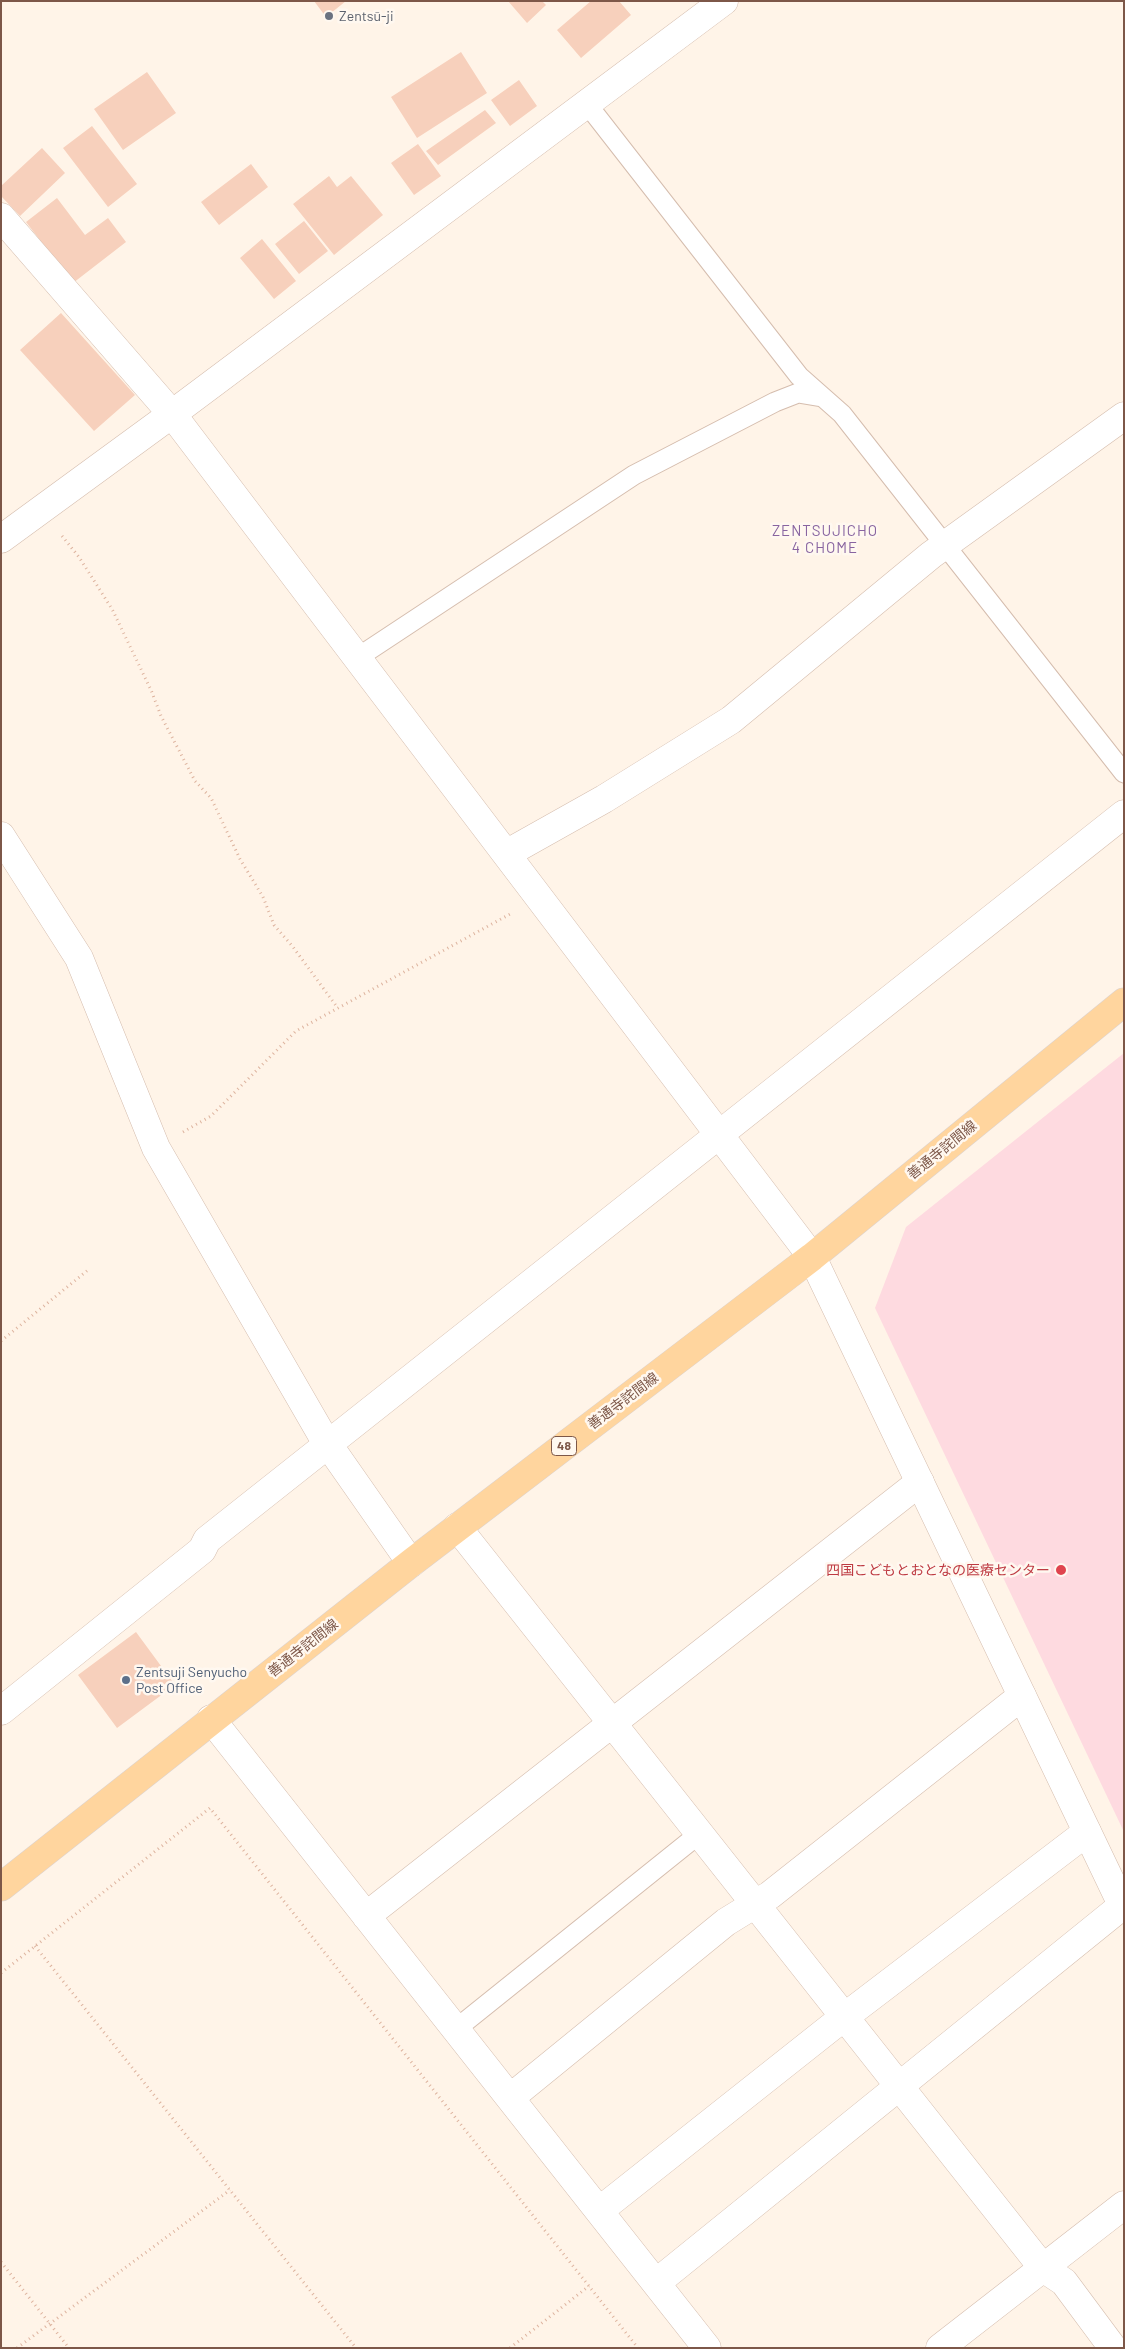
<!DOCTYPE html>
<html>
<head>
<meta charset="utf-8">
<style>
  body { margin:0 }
  #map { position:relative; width:1125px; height:2349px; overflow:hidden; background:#fff4e8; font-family:Barlow,sans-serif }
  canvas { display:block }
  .frame { position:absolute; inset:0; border:2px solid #7d5748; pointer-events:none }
</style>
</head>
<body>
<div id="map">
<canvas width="1125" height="2349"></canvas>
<div class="frame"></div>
</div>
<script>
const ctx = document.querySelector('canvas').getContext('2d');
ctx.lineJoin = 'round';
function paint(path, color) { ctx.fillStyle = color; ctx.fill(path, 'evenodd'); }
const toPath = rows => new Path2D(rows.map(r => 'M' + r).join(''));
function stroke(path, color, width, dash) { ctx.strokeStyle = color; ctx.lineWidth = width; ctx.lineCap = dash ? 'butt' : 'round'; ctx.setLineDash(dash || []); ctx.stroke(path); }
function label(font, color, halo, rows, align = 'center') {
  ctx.font = font + ' Barlow,"Noto Sans JP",sans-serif'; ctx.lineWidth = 5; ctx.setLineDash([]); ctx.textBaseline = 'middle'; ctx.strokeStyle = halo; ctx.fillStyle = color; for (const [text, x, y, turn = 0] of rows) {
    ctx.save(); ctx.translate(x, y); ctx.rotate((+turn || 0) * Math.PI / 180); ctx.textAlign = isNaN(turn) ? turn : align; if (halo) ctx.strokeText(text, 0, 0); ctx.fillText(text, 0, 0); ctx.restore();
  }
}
paint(toPath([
  [1124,1053,1124,1832,875,1308,906,1227]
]), '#fedae0');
paint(toPath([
  [314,1,346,1,326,17],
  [508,1,542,1,546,5,527,23],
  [591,1,619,1,631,15,581,58,557,30],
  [461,52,487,93,417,138,391,97],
  [147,72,176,113,123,150,94,109],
  [519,80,537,106,510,126,491,100],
  [485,110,496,123,438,165,426,151],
  [92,126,137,184,108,207,63,148],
  [418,144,441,176,414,195,391,163],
  [42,148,65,173,20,216,1,196,1,186],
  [251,164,268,187,219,225,201,202],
  [329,176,337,187,351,176,383,215,334,255,293,204],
  [57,198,85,235,108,218,126,242,73,283,26,222],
  [304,221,328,251,299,274,275,244],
  [262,239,296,281,274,299,240,258],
  [61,313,135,395,94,431,20,350],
  [136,1632,175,1685,117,1728,78,1675]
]), '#f7d0bc');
const service = toPath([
  [587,104,799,376,842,414,1124,773],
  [357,658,634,475,775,402,798,393,822,397],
  [456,2029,699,1834]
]);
const minor = toPath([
  [1,217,172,414,812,1257],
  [1,539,172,414,724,1],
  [1,836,79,958,156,1148,323,1437,411,1563],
  [506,854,604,799,731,720,931,555,1124,416],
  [457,1527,1043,2268,1064,2282,1113,2348],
  [1,1711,202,1550,207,1540,1124,814],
  [211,1719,707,2348],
  [366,1916,920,1482],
  [510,2098,726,1922,770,1895,1022,1696],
  [599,2211,830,2028,1087,1832],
  [656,2283,1122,1906],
  [940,2348,1124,2205]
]);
const tertiary = toPath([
  [812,1257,1124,1909]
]);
const primary = toPath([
  [1,1887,411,1563,812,1257,1124,1002]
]);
stroke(service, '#d5bdae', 21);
stroke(minor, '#d5bdae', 29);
stroke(tertiary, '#d5bdae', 29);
stroke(primary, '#ddd3cf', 29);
stroke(toPath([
  [62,536,79,557,112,609,151,690,161,716,195,781,211,798,240,859,263,897,274,925,293,947,337,1007],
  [183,1132,211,1116,296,1031,512,913],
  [1,1341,88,1270],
  [35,1946,356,2348],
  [1,1973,210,1808,638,2348],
  [1,2262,69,2348],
  [17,2348,230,2190],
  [510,2348,589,2286]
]), '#ddb39e', 3, [1, 4]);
stroke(service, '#fff', 19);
stroke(minor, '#fff', 28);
stroke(tertiary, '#fff', 28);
stroke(primary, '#ffd59e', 28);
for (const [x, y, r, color] of [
  [329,16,5,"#6b7280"],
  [1061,1570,6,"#e0444e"],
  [126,1680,5,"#5c6f8a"]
]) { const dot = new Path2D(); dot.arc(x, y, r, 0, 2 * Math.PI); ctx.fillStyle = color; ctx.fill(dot); stroke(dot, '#fff8f0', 2); }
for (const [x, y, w] of [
  [564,1446,25]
]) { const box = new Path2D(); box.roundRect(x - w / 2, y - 9.5, w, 19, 4); ctx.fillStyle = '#fff8f0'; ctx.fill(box); stroke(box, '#7d5748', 1); }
label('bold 12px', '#7d5748', null, [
  ["48",564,1446]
]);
label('14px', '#5b616d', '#fff8f0', [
  ["Zentsū-ji",339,16]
], 'left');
label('14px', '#7d5748', '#fff8f0', [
  ["善通寺詫間線",942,1150,-39],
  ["善通寺詫間線",623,1401,-37],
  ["善通寺詫間線",303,1648,-38]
]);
label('14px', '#be3a42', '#fff8f0', [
  ["四国こどもとおとなの医療センター",1050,1570]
], 'right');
label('14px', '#4e5e75', '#fff8f0', [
  ["Zentsuji Senyucho",136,1672],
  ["Post Office",136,1688]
], 'left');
ctx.letterSpacing = '1px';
label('15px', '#8864a0', '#fff8f0', [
  ["ZENTSUJICHO",825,531],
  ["4 CHOME",825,548]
]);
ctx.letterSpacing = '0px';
</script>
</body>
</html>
